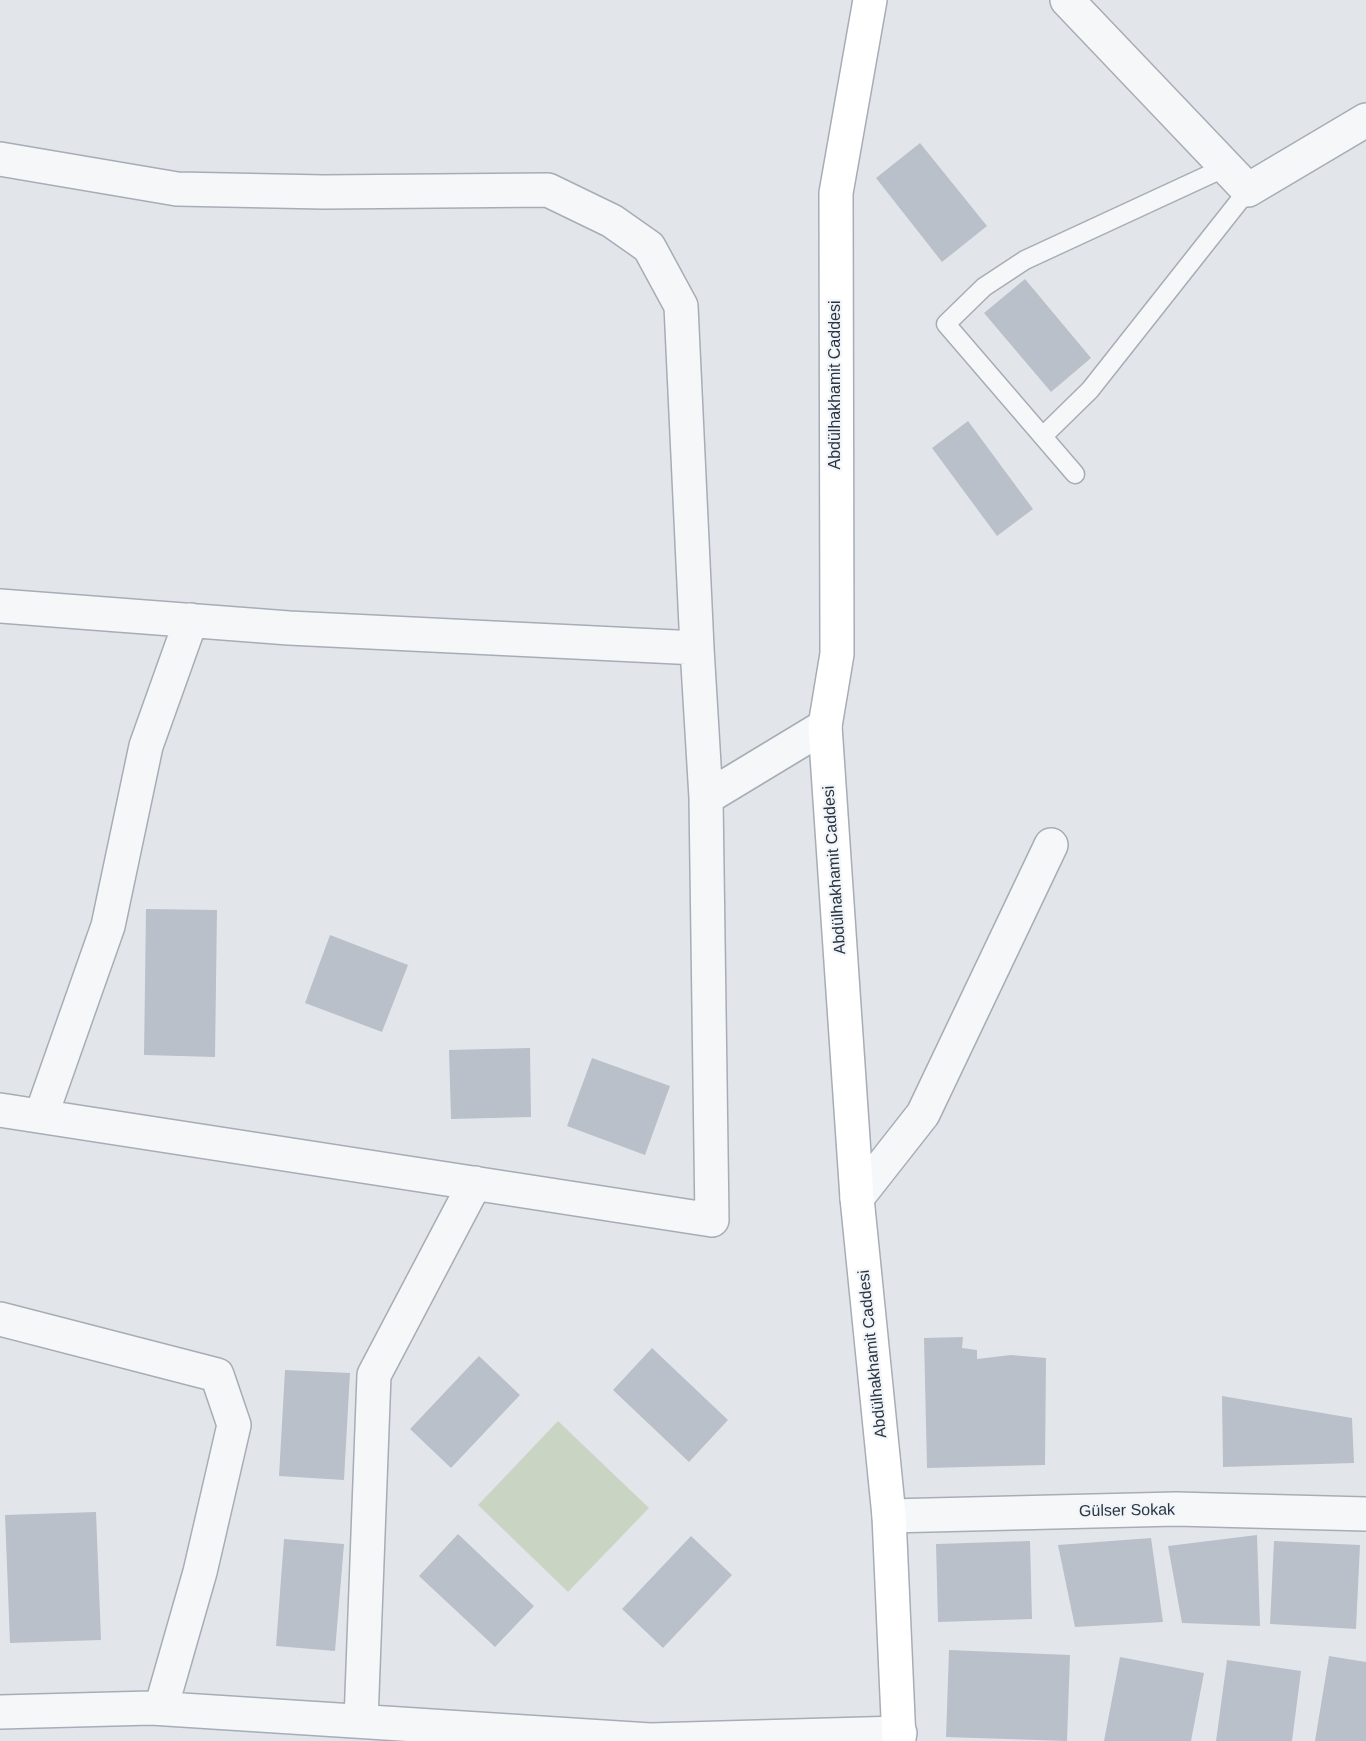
<!DOCTYPE html>
<html>
<head>
<meta charset="utf-8">
<style>
  body { margin:0 }
  canvas { display:block; background:#e2e6eb }
</style>
</head>
<body>
<canvas width="1366" height="1741"></canvas>
<script>
const ctx = document.querySelector('canvas').getContext('2d');
ctx.lineJoin = 'round';
function paint(path, color) { ctx.fillStyle = color; ctx.fill(path, 'evenodd'); }
const toPath = rows => new Path2D(rows.map(r => 'M' + r).join(''));
function stroke(path, color, width, dash) { ctx.strokeStyle = color; ctx.lineWidth = width; ctx.lineCap = dash ? 'butt' : 'round'; ctx.setLineDash(dash || []); ctx.stroke(path); }
function label(font, color, halo, rows, align = 'center') {
  ctx.font = font + ' Helvetica,sans-serif'; ctx.lineWidth = 4.5; ctx.setLineDash([]); ctx.textBaseline = 'middle'; ctx.strokeStyle = halo; ctx.fillStyle = color; for (const [text, x, y, turn = 0] of rows) {
    ctx.save(); ctx.translate(x, y); ctx.rotate((+turn || 0) * Math.PI / 180); ctx.textAlign = isNaN(turn) ? turn : align; if (halo) ctx.strokeText(text, 0, 0); ctx.fillText(text, 0, 0); ctx.restore();
  }
}
paint(toPath([
  [558,1421,649,1508,568,1592,478,1505]
]), '#c9d5c2');
paint(toPath([
  [920,143,987,226,942,262,876,178],
  [1025,279,1091,358,1051,392,984,313],
  [968,421,1033,509,997,536,932,448],
  [146,909,217,910,215,1057,144,1055],
  [330,935,408,965,382,1032,305,1003],
  [530,1048,531,1117,451,1119,449,1050],
  [592,1058,670,1086,645,1155,567,1126],
  [963,1337,962,1348,977,1350,977,1359,1011,1355,1046,1358,1045,1465,927,1468,924,1338],
  [652,1348,728,1420,689,1462,613,1390],
  [479,1356,520,1395,451,1468,410,1429],
  [285,1370,350,1373,344,1480,279,1476],
  [1222,1396,1352,1418,1354,1463,1223,1467],
  [96,1512,101,1640,10,1643,5,1515],
  [458,1534,534,1606,495,1647,419,1576],
  [1257,1535,1260,1626,1182,1623,1168,1546],
  [691,1536,732,1575,663,1648,622,1609],
  [1151,1538,1163,1622,1075,1627,1058,1545],
  [284,1539,344,1544,335,1651,276,1646],
  [1030,1541,1032,1619,938,1622,936,1544],
  [1274,1541,1360,1545,1356,1629,1270,1624],
  [949,1650,1070,1655,1067,1741,946,1737],
  [1329,1656,1366,1662,1366,1741,1315,1741],
  [1120,1657,1204,1673,1191,1741,1104,1741],
  [1227,1660,1301,1671,1292,1741,1216,1741]
]), '#b9c0c9');
const lane = toPath([
  [1043,436,1090,390,1248,190],
  [1075,474,946,324,984,287,1025,260,1226,167]
]);
const street = toPath([
  [1067,0,1248,190,1366,120],
  [0,159,177,189,324,192,548,190,612,221,649,247,681,306,697,648],
  [0,606,289,628,697,648,706,798],
  [0,1110,712,1220,706,798,825,726],
  [41,1116,108,926,146,746,191,620],
  [857,1198,923,1114,1051,845],
  [0,1319,217,1375,234,1425,200,1572,161,1708],
  [889,1516,1176,1509,1366,1514],
  [0,1712,151,1708,650,1740,900,1733],
  [361,1721,374,1375,475,1183]
]);
const secondary = toPath([
  [870,0,836,193,837,654,825,726,857,1198,889,1516,899,1741]
]);
stroke(lane, '#a7adb6', 21);
stroke(street, '#a7adb6', 36);
stroke(secondary, '#a7adb6', 36);
stroke(lane, '#f5f7f9', 18);
stroke(street, '#f5f7f9', 33);
stroke(secondary, '#fff', 33);
label('16px', '#293544', '#f2f5f8', [
  ["Abdülhakhamit Caddesi",836,385,-90],
  ["Abdülhakhamit Caddesi",835,870,-94],
  ["Abdülhakhamit Caddesi",873,1354,-96],
  ["Gülser Sokak",1127,1511,-1]
]);
</script>
</body>
</html>
